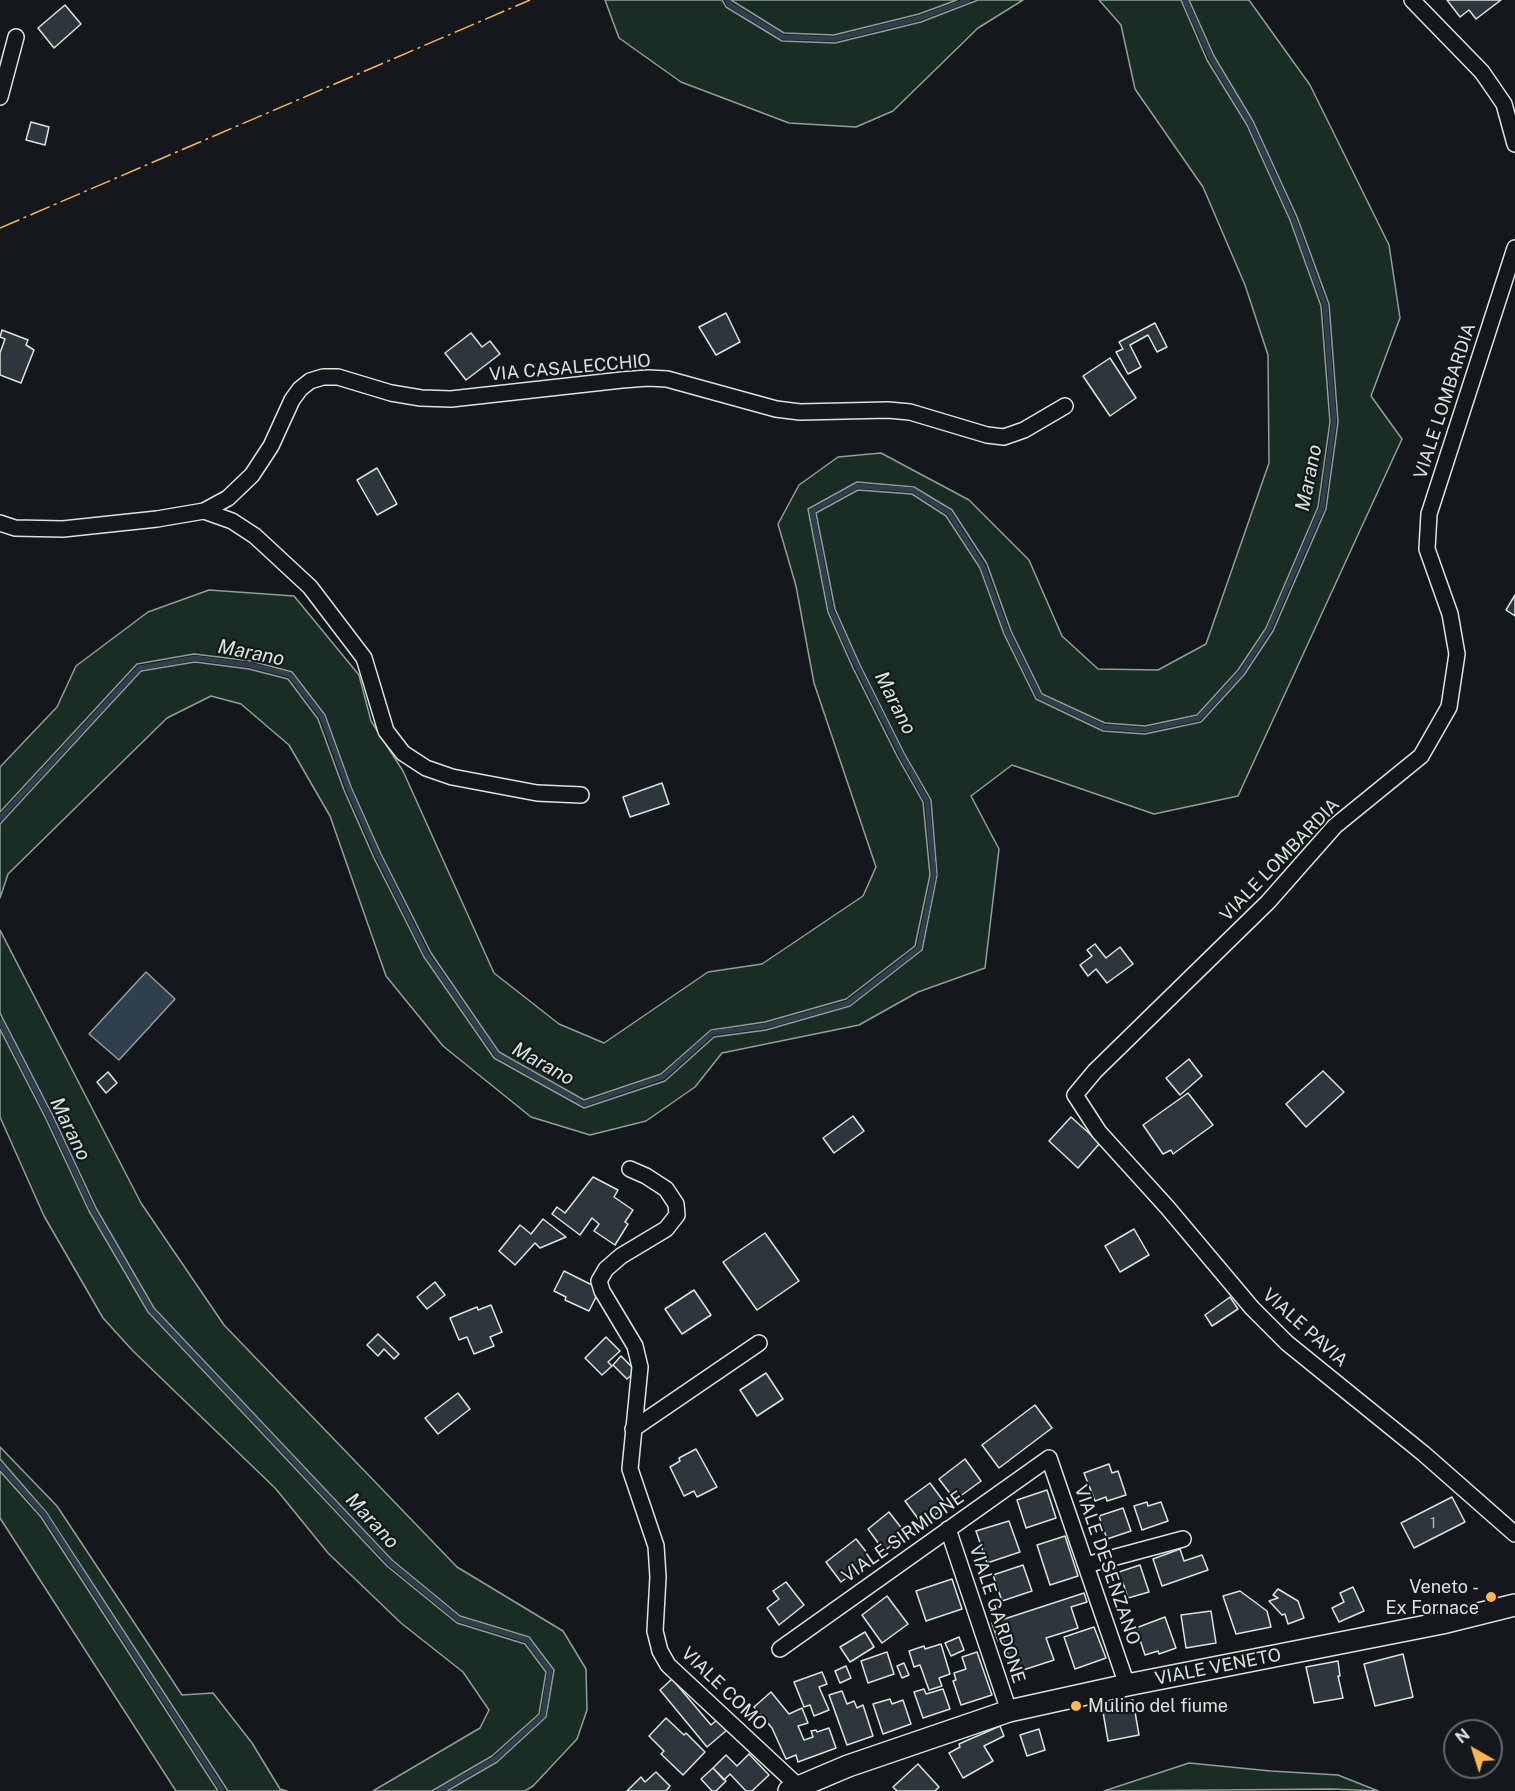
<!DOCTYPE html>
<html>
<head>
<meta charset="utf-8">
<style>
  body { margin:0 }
  #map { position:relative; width:1515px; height:1791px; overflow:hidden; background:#14181c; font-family:"Public Sans",sans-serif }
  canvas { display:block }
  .north { position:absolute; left:1443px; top:1719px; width:60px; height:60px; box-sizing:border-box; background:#14181c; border:2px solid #626a69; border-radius:50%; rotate:321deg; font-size:16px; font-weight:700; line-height:24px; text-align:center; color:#d8e6dc }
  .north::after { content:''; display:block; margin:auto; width:21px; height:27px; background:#ffb74d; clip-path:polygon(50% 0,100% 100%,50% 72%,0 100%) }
</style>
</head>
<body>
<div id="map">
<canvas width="1515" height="1791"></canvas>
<div class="north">N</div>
</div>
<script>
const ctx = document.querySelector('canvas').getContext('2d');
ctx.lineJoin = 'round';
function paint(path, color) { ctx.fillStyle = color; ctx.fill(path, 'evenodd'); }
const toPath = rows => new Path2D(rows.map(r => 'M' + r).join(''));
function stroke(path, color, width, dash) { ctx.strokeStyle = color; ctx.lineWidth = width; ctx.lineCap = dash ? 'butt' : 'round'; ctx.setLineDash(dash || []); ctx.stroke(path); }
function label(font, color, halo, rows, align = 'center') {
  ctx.font = font + ' "Public Sans",sans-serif'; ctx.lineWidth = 4.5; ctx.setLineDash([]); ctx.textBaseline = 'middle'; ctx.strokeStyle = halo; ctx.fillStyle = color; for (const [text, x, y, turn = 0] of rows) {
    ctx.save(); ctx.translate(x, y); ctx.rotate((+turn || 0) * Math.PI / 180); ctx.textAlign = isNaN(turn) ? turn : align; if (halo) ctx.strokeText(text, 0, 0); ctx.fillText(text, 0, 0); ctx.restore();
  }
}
const green = toPath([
  [605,0,722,0,726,7,782,41,835,43,921,22,978,0,1023,0,978,28,893,111,856,127,789,123,681,82,619,38,605,0],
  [731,0,957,0,919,14,834,35,784,33,731,0],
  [1099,0,1181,0,1207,60,1247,125,1290,220,1321,306,1330,422,1318,507,1266,628,1238,670,1197,715,1145,726,1105,723,1042,694,1011,631,987,564,952,510,914,487,857,482,808,509,828,612,853,668,897,756,923,802,930,875,915,946,846,999,765,1022,711,1030,661,1074,584,1100,499,1052,431,953,381,854,351,787,325,715,292,672,251,661,194,654,137,664,0,812,0,767,57,707,76,666,148,612,209,590,294,596,359,675,371,721,403,771,494,973,559,1024,604,1043,708,972,762,964,863,896,876,867,814,683,796,586,778,524,799,485,838,457,881,453,969,500,1029,560,1062,636,1098,669,1158,670,1206,644,1269,463,1268,355,1245,285,1203,187,1135,89,1121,25,1099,0],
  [1189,0,1249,0,1310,85,1389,245,1400,318,1371,396,1402,439,1238,796,1154,814,1012,765,971,796,999,849,985,968,918,992,859,1025,722,1053,695,1087,646,1121,590,1135,531,1117,443,1046,386,976,330,816,289,745,241,704,211,696,167,718,8,874,0,898,0,824,141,671,195,662,249,669,288,679,318,719,344,790,374,858,424,957,494,1058,584,1108,665,1081,714,1037,766,1030,850,1006,922,950,937,875,931,800,904,753,860,665,835,609,816,513,858,490,912,494,946,516,980,568,1004,634,1036,699,1103,731,1145,734,1201,722,1244,675,1273,631,1326,509,1338,422,1329,304,1297,217,1253,121,1214,56,1189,0],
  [0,930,141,1203,224,1325,457,1567,563,1631,586,1669,587,1710,577,1739,533,1786,525,1791,447,1791,497,1762,546,1717,554,1670,529,1637,460,1616,392,1560,154,1308,96,1208,53,1116,0,1013,0,930],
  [0,1029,46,1119,89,1211,148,1312,387,1566,457,1623,525,1644,546,1672,539,1714,492,1756,432,1791,373,1791,480,1728,489,1710,463,1672,401,1623,328,1553,276,1489,133,1351,103,1318,44,1216,0,1117,0,1029],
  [0,1447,57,1506,182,1695,213,1693,252,1743,280,1789,287,1791,228,1791,46,1512,0,1459,0,1447],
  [0,1471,41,1517,218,1791,176,1791,0,1518,0,1471],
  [1189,1763,1271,1771,1338,1775,1378,1791,1332,1789,1104,1791,1189,1763]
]);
paint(green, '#1a2d24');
stroke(green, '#939e99', 1.5);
const water = toPath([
  [146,972,175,999,119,1060,89,1034,146,972]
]);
paint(water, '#2f3f4d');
stroke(water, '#939e99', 1.5);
stroke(toPath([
  [727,0,729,4,783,37,834,39,920,18,968,0],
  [0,818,139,668,195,658,250,665,290,675,322,717,348,788,378,856,427,955,497,1055,584,1104,663,1077,712,1033,765,1026,848,1003,919,948,934,875,927,801,901,754,857,666,831,610,812,511,857,486,913,490,949,513,983,566,1007,632,1039,696,1104,727,1145,730,1199,718,1241,673,1269,629,1322,508,1334,422,1325,305,1293,218,1250,123,1211,58,1185,0],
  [0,1021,50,1118,92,1209,151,1310,390,1563,458,1619,527,1640,550,1671,543,1715,495,1759,439,1791],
  [0,1465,44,1514,223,1791]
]), '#2f3f4d', 5);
const building = toPath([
  [1447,0,1501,0,1476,19,1469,10,1460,17,1447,0],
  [65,5,81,24,54,48,38,28,65,5],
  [31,122,49,127,45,145,26,140,31,122],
  [726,313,740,342,716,355,699,327,726,313],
  [1155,323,1167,347,1157,352,1148,335,1130,345,1141,367,1128,374,1116,352,1123,349,1119,342,1155,323],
  [2,330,28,340,26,345,34,350,21,383,0,375,0,353,5,339,0,337,2,330],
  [471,333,482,347,490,341,500,354,466,380,445,353,471,333],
  [1110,358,1136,398,1110,416,1083,376,1110,358],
  [377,468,397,504,377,515,357,480,377,468],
  [1515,595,1515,616,1506,610,1515,595],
  [662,783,669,804,630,817,623,797,662,783],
  [1095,944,1106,958,1120,947,1133,964,1107,983,1096,969,1088,976,1080,965,1092,956,1087,950,1095,944],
  [1189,1059,1202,1076,1180,1095,1166,1078,1189,1059],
  [1323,1071,1344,1092,1306,1127,1286,1104,1323,1071],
  [108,1072,117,1083,106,1093,97,1082,108,1072],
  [1188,1093,1213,1125,1173,1154,1171,1150,1163,1154,1143,1125,1188,1093],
  [853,1116,864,1131,834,1153,823,1138,853,1116],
  [1071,1117,1100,1143,1078,1168,1049,1141,1071,1117],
  [593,1177,618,1190,614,1197,633,1210,625,1222,628,1224,615,1245,594,1231,599,1224,592,1218,580,1235,552,1214,557,1207,565,1213,593,1177],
  [543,1219,566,1237,540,1248,535,1243,515,1265,499,1251,520,1225,531,1234,543,1219],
  [1134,1229,1149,1255,1120,1272,1105,1246,1134,1229],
  [765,1233,799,1281,757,1310,723,1262,765,1233],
  [564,1271,600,1289,589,1311,565,1300,566,1297,554,1291,564,1271],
  [435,1282,445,1295,427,1309,417,1297,435,1282],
  [694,1290,711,1315,682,1334,665,1309,694,1290],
  [1230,1297,1238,1309,1212,1326,1205,1315,1230,1297],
  [491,1305,502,1332,490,1337,494,1346,474,1354,467,1337,459,1340,450,1318,477,1307,478,1310,491,1305],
  [378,1334,399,1354,394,1359,384,1349,378,1356,367,1345,378,1334],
  [606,1337,620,1351,608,1362,612,1366,602,1375,585,1358,606,1337],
  [621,1356,636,1371,627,1379,613,1365,621,1356],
  [766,1373,783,1399,757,1416,740,1390,766,1373],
  [458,1393,470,1409,438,1434,425,1418,458,1393],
  [1035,1405,1052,1428,999,1468,982,1445,1035,1405],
  [696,1449,717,1487,697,1497,694,1491,684,1496,670,1467,680,1461,679,1458,696,1449],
  [965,1459,981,1481,955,1500,939,1479,965,1459],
  [1109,1464,1112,1473,1118,1471,1126,1495,1107,1501,1106,1497,1095,1501,1084,1473,1109,1464],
  [930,1483,947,1506,922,1524,905,1501,930,1483],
  [1047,1490,1056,1518,1026,1528,1017,1500,1047,1490],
  [1452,1497,1465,1522,1414,1548,1401,1523,1452,1497],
  [1147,1502,1148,1506,1161,1502,1168,1521,1142,1530,1134,1506,1147,1502],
  [1123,1508,1131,1531,1107,1539,1099,1516,1123,1508],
  [889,1512,906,1534,884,1551,868,1529,889,1512],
  [1009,1521,1020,1552,987,1563,976,1531,1009,1521],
  [1065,1536,1078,1576,1050,1585,1037,1545,1065,1536],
  [856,1539,872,1559,841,1582,826,1562,856,1539],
  [1180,1549,1184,1561,1202,1555,1208,1570,1162,1586,1153,1559,1180,1549],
  [1023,1565,1032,1591,1002,1601,993,1575,1023,1565],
  [1140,1565,1149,1592,1128,1598,1123,1583,1120,1584,1116,1573,1140,1565],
  [952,1579,962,1609,926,1621,916,1591,952,1579],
  [786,1582,804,1605,779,1625,767,1608,779,1599,773,1591,786,1582],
  [1353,1587,1364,1611,1339,1622,1332,1608,1344,1602,1340,1593,1353,1587],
  [1278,1589,1298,1601,1304,1618,1288,1624,1285,1614,1282,1615,1269,1601,1278,1598,1273,1595,1278,1589],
  [1240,1591,1267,1611,1271,1627,1236,1634,1223,1596,1240,1591],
  [1084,1593,1087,1602,1071,1607,1078,1628,1046,1638,1054,1660,1014,1673,1003,1639,998,1641,992,1623,1084,1593],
  [887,1596,908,1624,882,1643,862,1615,887,1596],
  [1211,1611,1216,1643,1186,1648,1181,1615,1211,1611],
  [1165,1617,1176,1648,1159,1654,1158,1651,1145,1655,1136,1628,1165,1617],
  [1094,1627,1106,1658,1075,1669,1064,1637,1094,1627],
  [865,1632,874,1647,850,1662,840,1647,865,1632],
  [959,1637,964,1650,951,1656,945,1643,959,1637],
  [941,1644,950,1674,939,1678,942,1686,929,1690,920,1665,914,1667,909,1651,924,1646,925,1649,941,1644],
  [887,1652,894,1674,868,1683,861,1661,887,1652],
  [977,1652,992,1695,961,1705,953,1681,956,1680,954,1673,966,1669,962,1657,977,1652],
  [1403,1654,1413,1697,1375,1706,1364,1664,1403,1654],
  [1338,1661,1340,1676,1338,1676,1343,1698,1314,1703,1306,1667,1338,1661],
  [904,1663,909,1675,902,1678,897,1666,904,1663],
  [846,1666,851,1678,840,1683,835,1671,846,1666],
  [822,1672,827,1684,819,1687,829,1710,814,1716,810,1705,804,1707,794,1682,822,1672],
  [672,1679,711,1725,717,1720,727,1730,707,1747,660,1690,672,1679],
  [924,1689,926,1694,943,1689,950,1709,923,1718,914,1692,924,1689],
  [842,1691,847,1704,854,1701,857,1708,863,1705,873,1736,847,1745,829,1695,842,1691],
  [771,1692,789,1714,802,1708,808,1723,798,1726,804,1740,813,1737,811,1731,816,1730,817,1732,829,1728,836,1748,798,1762,796,1755,786,1759,772,1728,754,1707,771,1692],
  [890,1699,892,1704,903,1700,911,1724,883,1734,873,1704,890,1699],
  [1133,1700,1139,1735,1108,1741,1102,1706,1133,1700],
  [666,1718,684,1735,686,1733,705,1752,683,1775,661,1754,664,1751,649,1736,666,1718],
  [1000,1726,1004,1736,984,1746,993,1761,963,1778,949,1753,960,1747,959,1744,1000,1726],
  [1039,1729,1045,1750,1027,1756,1020,1735,1039,1729],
  [749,1754,769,1775,752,1791,746,1791,730,1774,724,1780,713,1768,726,1755,737,1766,749,1754],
  [918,1764,939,1787,935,1791,897,1791,893,1787,918,1764],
  [713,1768,726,1781,716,1791,712,1791,701,1779,713,1768],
  [656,1772,670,1786,666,1791,627,1791,641,1777,645,1782,656,1772]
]);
paint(building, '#2c363c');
stroke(building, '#d8e6dc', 1.5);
const street = toPath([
  [1412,0,1482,72,1504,104,1515,144],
  [0,97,16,37],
  [1515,248,1429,514,1427,549,1450,614,1457,654,1449,707,1421,756,1335,826,1268,902,1095,1071,1075,1095,1099,1132,1167,1207,1252,1308,1287,1343,1424,1454,1515,1534],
  [204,511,232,521,255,536,310,587,364,658,386,731,403,753,426,768,452,777,537,793,581,795],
  [0,523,15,528,63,529,157,519,204,511,228,498,252,475,271,446,292,400,300,389,310,381,323,377,338,377,391,393,421,398,451,399,622,380,648,378,667,379,776,409,800,412,888,410,910,412,987,435,1004,437,1024,430,1065,406],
  [630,1169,646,1176,666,1189,676,1204,677,1215,666,1229,621,1256,606,1269,599,1281,602,1291,635,1346,640,1367,630,1469,656,1546,658,1577,655,1631,660,1651,668,1665,798,1786],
  [633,1429,759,1343],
  [948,1529,1009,1711],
  [1086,1565,1183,1539],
  [780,1649,1049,1458,1127,1685]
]);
const secondary = toPath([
  [789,1791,848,1766,1009,1711,1127,1685,1442,1623,1515,1605]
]);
stroke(street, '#d8e6dc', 18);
stroke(secondary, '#d8e6dc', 24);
stroke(street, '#14181c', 15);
stroke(secondary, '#14181c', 21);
stroke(toPath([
  [0,228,530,0]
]), '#ffb74d', 1.5, [21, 4.5, 3, 4.5]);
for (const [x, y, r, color] of [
  [1491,1597,6,"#ffb74d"],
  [1076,1706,6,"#ffb74d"]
]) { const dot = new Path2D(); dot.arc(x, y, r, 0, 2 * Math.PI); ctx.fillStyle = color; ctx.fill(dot); stroke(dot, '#14181c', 2); }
label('15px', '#adbab4', null, [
  ["1",1433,1523]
]);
label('18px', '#d8e6dc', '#14181c', [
  ["VIA CASALECCHIO",570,368,-5],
  ["VIALE LOMBARDIA",1445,401,-72],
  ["VIALE LOMBARDIA",1280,860,-46],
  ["VIALE PAVIA",1305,1328,42],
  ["VIALE SIRMIONE",903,1537,-35],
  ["VIALE DESENZANO",1107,1565,71],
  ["VIALE GARDONE",997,1614,72],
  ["VIALE VENETO",1218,1667,-11],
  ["VIALE COMO",724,1689,44]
]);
label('18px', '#d8e6dc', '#14181c', [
  ["Veneto -",1479,1587],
  ["Ex Fornace",1479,1608],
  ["Mulino del fiume",1088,1706,"left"]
], 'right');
label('italic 20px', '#d8e6dc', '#14181c', [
  ["Marano",1309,478,-79],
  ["Marano",251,653,11],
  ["Marano",895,703,63],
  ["Marano",543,1064,29],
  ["Marano",70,1129,64],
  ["Marano",372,1521,47]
]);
</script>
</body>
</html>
